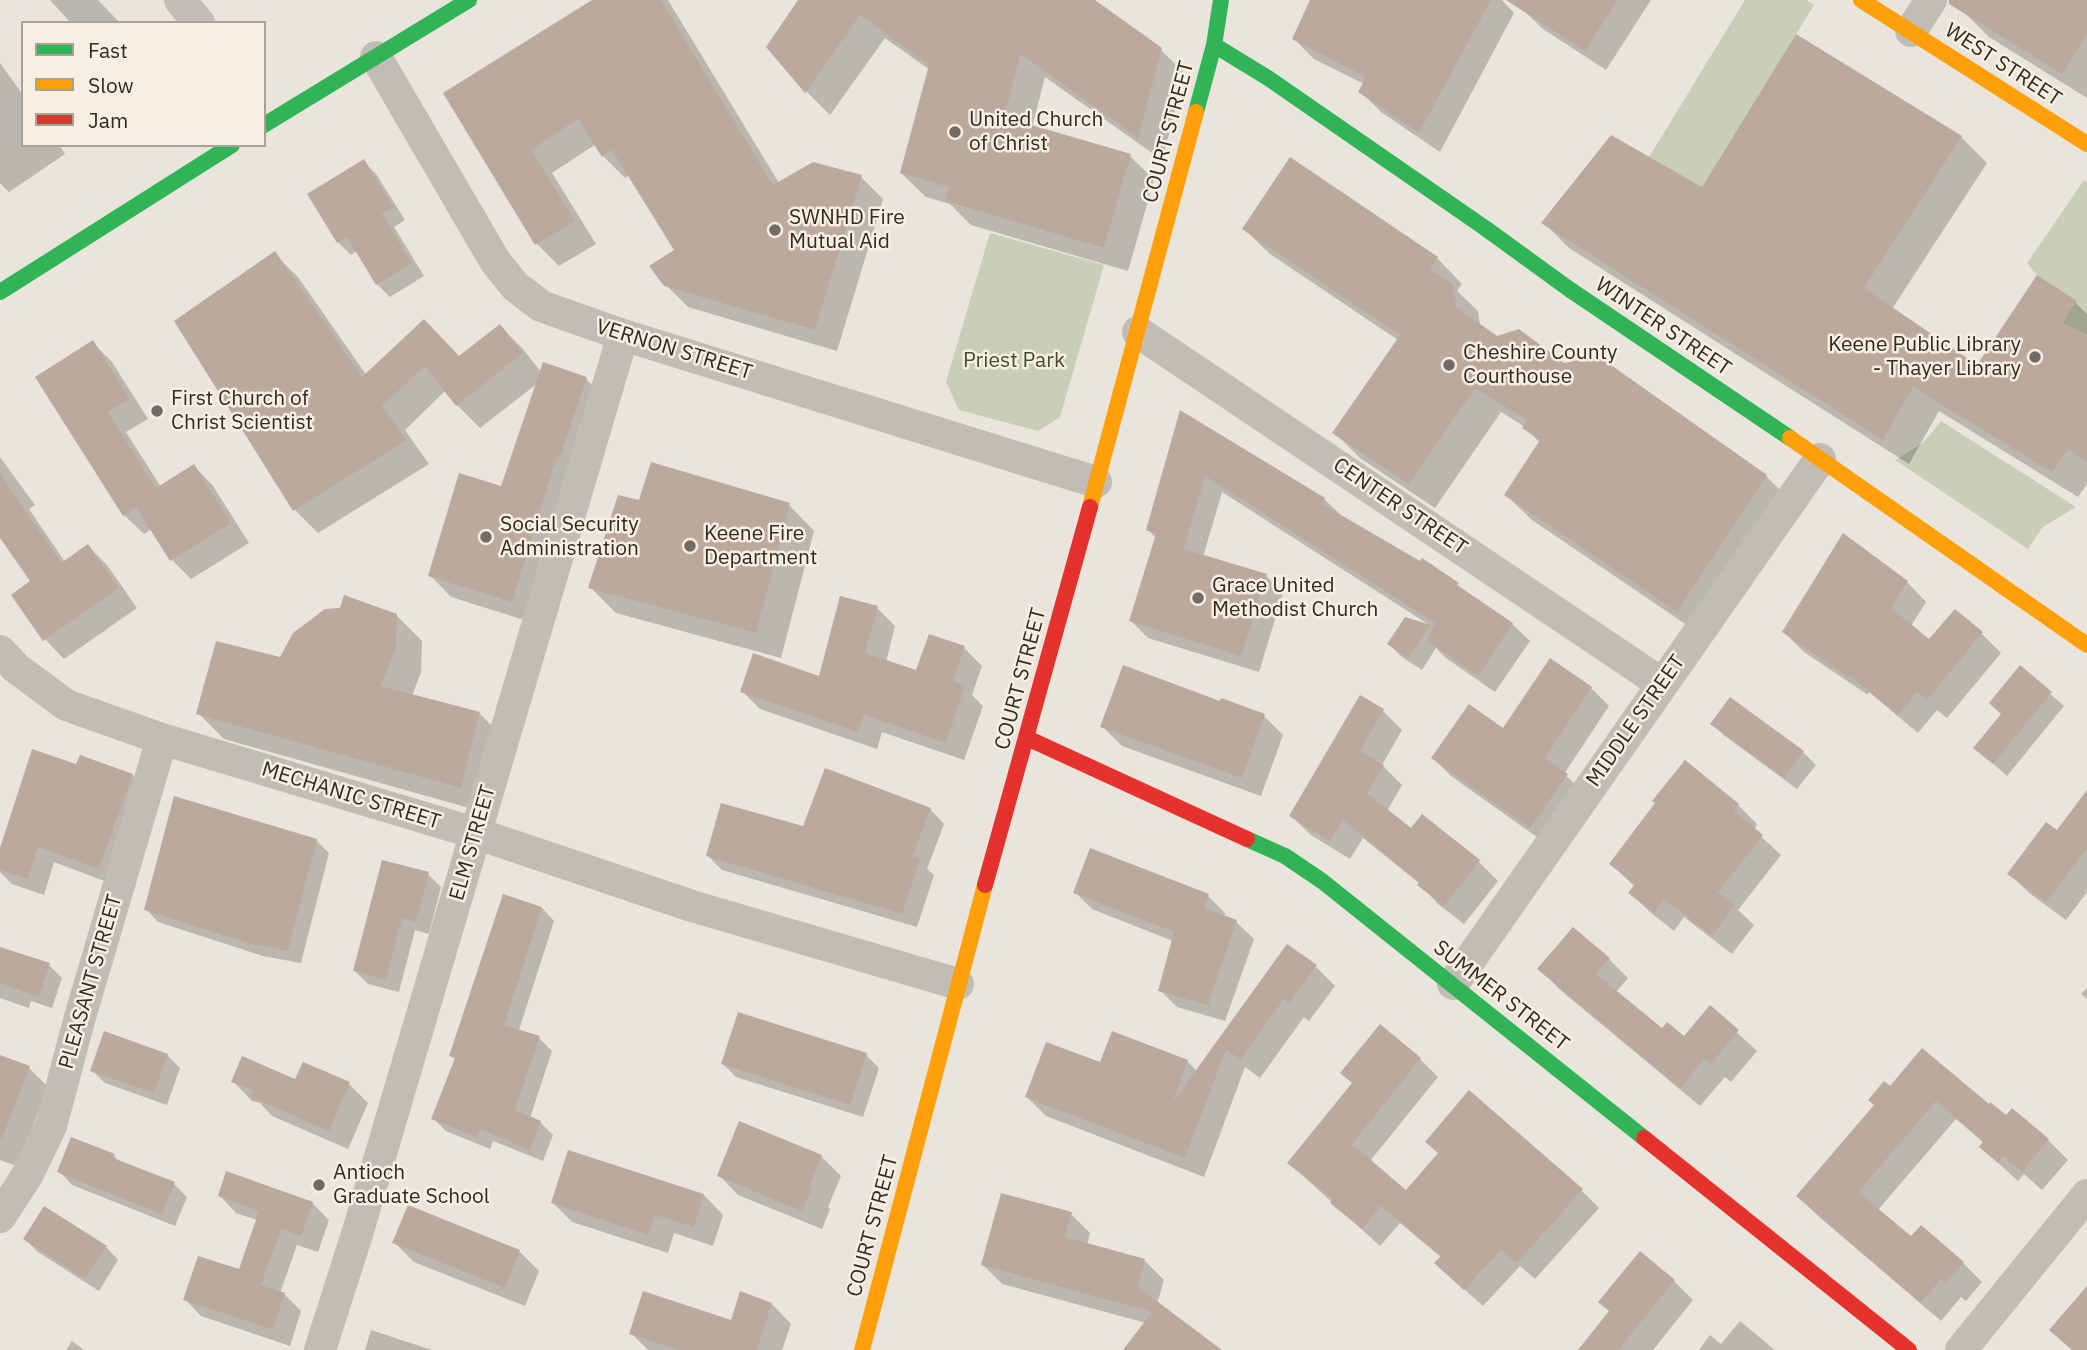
<!DOCTYPE html>
<html>
<head>
<meta charset="utf-8">
<style>
  body { margin:0 }
  #map { position:relative; width:2087px; height:1350px; overflow:hidden; background:#e9e4dc; font-family:"IBM Plex Sans",sans-serif }
  canvas { display:block }
  .legend { position:absolute; left:21px; top:21px; width:245px; height:126px; box-sizing:border-box; background:#f8efe2; border:2px solid #a9a096; margin:0; padding:9px 12px; list-style:none; font-size:21px; color:#322a25 }
  .legend li { display:flex; align-items:center; gap:14px; height:35px }
  .legend b { width:35px; border:2px solid #a9a096 }
</style>
</head>
<body>
<div id="map">
<canvas width="2087" height="1350"></canvas>
<ul class="legend">
<li><b style="height:9px;background:#30b455"></b>Fast</li>
<li><b style="height:9px;background:#ff9f0a"></b>Slow</li>
<li><b style="height:9px;background:#e5322d"></b>Jam</li>
</ul>
</div>
<script>
const ctx = document.querySelector('canvas').getContext('2d');
ctx.lineJoin = 'round';
function paint(path, color) { ctx.fillStyle = color; ctx.fill(path, 'evenodd'); }
const toPath = rows => new Path2D(rows.map(r => 'M' + r).join(''));
function stroke(path, color, width, dash) { ctx.strokeStyle = color; ctx.lineWidth = width; ctx.lineCap = dash ? 'butt' : 'round'; ctx.setLineDash(dash || []); ctx.stroke(path); }
function label(font, color, halo, rows, align = 'center') {
  ctx.font = font + ' "IBM Plex Sans",sans-serif'; ctx.lineWidth = 5; ctx.setLineDash([]); ctx.textBaseline = 'middle'; ctx.strokeStyle = halo; ctx.fillStyle = color; for (const [text, x, y, turn = 0] of rows) {
    ctx.save(); ctx.translate(x, y); ctx.rotate((+turn || 0) * Math.PI / 180); ctx.textAlign = isNaN(turn) ? turn : align; if (halo) ctx.strokeText(text, 0, 0); ctx.fillText(text, 0, 0); ctx.restore();
  }
}
paint(toPath([
  [1745,0,1807,0,1814,5,1702,187,1649,157],
  [2084,180,2087,183,2087,335,2062,323,2076,301,2037,275,2027,263],
  [990,233,1104,265,1060,417,1038,431,959,410,946,382],
  [1941,421,2076,507,2043,527,2028,549,1895,460,1924,442]
]), '#c9cfb6');
paint(toPath([
  [50,0,98,0,120,23,71,23],
  [594,0,668,0,779,183,861,177,883,199,837,351,688,307,665,284,676,250,630,175,625,178,603,156,596,144,552,173,596,244,559,266,537,244,445,94],
  [801,0,1092,0,1160,49,1185,74,1162,160,1045,77,1032,127,1130,156,1154,180,1128,271,971,225,950,204,926,197,901,173,930,70,885,38,830,115,806,91],
  [1312,0,1502,0,1514,13,1440,152,1381,112,1361,92,1364,84,1314,59,1294,39],
  [1529,0,1651,0,1606,70,1543,29,1523,10],
  [1970,0,2087,0,2087,98,1989,37,1963,11],
  [1796,37,1961,137,1987,163,1892,309,1978,367,2075,302,2087,314,2087,484,2078,497,1939,411,1909,464,1569,248,1544,223,1703,189],
  [0,63,23,95,23,145,59,145,65,154,9,192,0,183],
  [363,161,376,174,405,220,394,227,424,276,390,297,377,284,357,251,351,255,338,242],
  [1244,229,1437,258,1462,284,1457,291,1478,311,1480,326,1496,338,1564,364,1598,358,1766,476,1792,502,1703,636,1532,520,1506,495,1540,443,1525,427,1501,412,1435,508,1360,458,1334,432,1398,340,1270,254],
  [274,254,298,277,367,376,459,358,500,326,523,349,541,372,586,379,608,401,534,623,451,597,430,575,503,488,538,383,480,428,457,405,446,390,405,430,429,464,318,533,295,510],
  [93,343,112,362,148,419,126,432,161,487,194,466,213,486,249,543,191,579,172,560,152,529,144,534,124,515],
  [1181,413,1324,499,1342,516,1457,585,1465,593,1512,624,1530,641,1495,692,1446,658,1436,648,1422,670,1402,657,1389,644,1406,619,1431,626,1222,492,1203,557,1266,576,1283,593,1259,672,1148,638,1131,621,1156,538,1148,530],
  [0,457,35,505,29,509,65,562,88,546,107,565,137,608,64,659,45,639,33,582,0,537],
  [789,505,814,531,781,658,616,613,590,587],
  [1907,582,1926,602,1911,626,1929,642,1982,634,2001,653,1947,718,1937,710,1918,733,1869,692,1868,695,1804,652,1784,632],
  [877,608,895,626,886,662,917,672,964,648,982,666,972,695,983,706,964,760,882,732,877,749,760,709,742,691,820,678],
  [397,616,422,641,421,672,412,696,479,713,505,739,487,813,224,739,198,713,281,659],
  [2020,668,2064,706,2007,776,1976,748,2003,714],
  [1591,688,1609,706,1564,774,1585,793,1548,845,1451,776,1433,758,1504,731],
  [1361,698,1383,711,1402,730,1382,765,1402,785,1387,811,1411,830,1479,862,1498,881,1464,924,1438,904,1420,884,1363,838,1350,859,1311,835,1291,816],
  [1221,703,1264,716,1283,735,1261,796,1122,746,1102,726],
  [1712,724,1803,752,1816,765,1797,789,1725,736],
  [77,766,132,775,148,792,115,885,54,862,44,895,12,884,0,872,0,854],
  [2087,793,2087,892,2066,920,2029,893,2010,874,2057,832],
  [1738,805,1757,824,1754,830,1781,855,1738,910,1754,925,1732,954,1684,917,1674,931,1650,912,1630,893,1635,887,1611,864],
  [930,809,944,824,927,869,934,875,917,927,722,870,708,856,805,828],
  [316,840,329,853,301,963,263,956,158,922,146,909],
  [428,874,441,887,429,934,415,930,399,992,368,984,355,971],
  [1075,892,1208,896,1225,913,1224,917,1236,922,1254,939,1225,1021,1177,1007,1160,990,1173,941,1092,909],
  [504,897,542,908,554,921,519,1030,539,1038,552,1051,530,1118,540,1122,553,1135,543,1161,493,1141,490,1149,446,1131,433,1118,456,1060,451,1055],
  [0,949,49,965,62,978,52,1008,31,1001,29,1008,0,998],
  [1609,959,1628,978,1616,992,1662,1030,1685,1038,1710,1008,1757,1051,1731,1082,1725,1077,1700,1106,1559,989,1540,969],
  [1316,967,1335,986,1309,1021,1304,1017,1260,1078,1245,1067,1204,1177,1046,1116,1027,1097,1101,1065,1187,1061,1198,1072],
  [2087,988,2087,999,2081,994],
  [1380,1026,1420,1059,1438,1077,1370,1161,1407,1193,1439,1154,1581,1190,1599,1208,1535,1279,1520,1266,1483,1306,1454,1280,1442,1258,1400,1223,1380,1246,1289,1163,1354,1084],
  [167,1055,180,1068,167,1105,105,1083,92,1070],
  [866,1055,879,1068,863,1117,736,1077,723,1064],
  [0,1057,29,1068,48,1087,22,1155,14,1165,0,1160],
  [233,1081,349,1084,368,1103,348,1149,272,1116,260,1103,252,1101],
  [1890,1089,1989,1106,2007,1118,2012,1111,2048,1140,2068,1160,2042,1190,2024,1174,2018,1181,1981,1147,1984,1143,1956,1119,1877,1211,1911,1239,1963,1263,1982,1282,1966,1301,1961,1297,1941,1321,1817,1215,1798,1196],
  [114,1156,121,1163,174,1184,187,1197,175,1226,72,1185,60,1172],
  [821,1156,841,1176,828,1207,830,1209,822,1229,738,1195,719,1175],
  [704,1195,723,1215,713,1246,674,1233,668,1253,572,1222,553,1203],
  [220,1196,312,1203,329,1220,318,1252,297,1245,280,1293,284,1294,301,1311,290,1346,201,1316,185,1299,240,1271,257,1220,236,1213],
  [1071,1214,1090,1233,1087,1245,1144,1260,1164,1280,1157,1304,1217,1350,1133,1350,1146,1323,1002,1284,983,1265],
  [25,1239,106,1247,118,1260,99,1291,38,1252],
  [395,1243,519,1251,539,1271,525,1306,414,1262],
  [1640,1253,1674,1281,1693,1300,1653,1350,1580,1350,1611,1312],
  [772,1304,791,1324,782,1350,648,1350,631,1333,732,1322],
  [1740,1321,1775,1350,1699,1350,1710,1335,1721,1344],
  [371,1330,432,1350,365,1350],
  [72,1341,84,1350,66,1350]
]), '#0003');
paint(toPath([
  [592,0,661,0,773,185,813,162,862,175,815,330,664,286,649,266,674,250,612,150,602,157,578,119,531,150,575,221,535,245,443,93],
  [798,0,1095,0,1162,48,1138,138,1021,54,1004,117,1131,154,1104,248,945,201,949,187,900,173,929,65,860,15,805,93,766,47],
  [1310,0,1491,0,1419,133,1358,92,1366,77,1292,39],
  [1506,0,1618,0,1585,51],
  [1949,0,2087,0,2087,34,2062,74,1949,4],
  [1796,34,1962,136,1864,288,1977,365,2037,275,2077,301,2062,323,2087,335,2087,462,2068,449,2052,472,1913,387,1883,440,1541,223,1611,135,1702,187],
  [1290,157,1438,257,1430,269,1453,284,1456,307,1497,336,1519,329,1564,363,1598,356,1767,475,1677,612,1504,495,1540,440,1522,428,1527,420,1475,388,1409,484,1332,433,1400,335,1242,229],
  [364,159,393,207,382,214,412,263,376,285,347,237,337,243,307,194],
  [275,251,362,377,424,319,459,356,500,324,523,353,456,406,425,366,382,406,407,440,293,511,174,321],
  [93,340,130,399,108,412,156,488,194,464,231,523,170,561,136,507,123,516,35,377],
  [543,362,587,377,560,457,557,456,512,602,428,576,459,473,501,486],
  [1180,410,1325,498,1322,504,1420,561,1422,558,1459,583,1457,585,1513,623,1478,676,1427,641,1435,623,1205,476,1184,549,1267,574,1241,656,1129,621,1156,534,1146,530],
  [651,462,790,503,756,633,588,588,618,495,639,500],
  [0,473,61,563,88,544,119,588,43,641,11,595,30,581,0,538],
  [1843,533,1908,581,1891,608,1929,639,1955,609,1983,632,1927,700,1917,692,1898,715,1849,675,1848,677,1782,632],
  [344,595,397,614,396,646,381,686,480,712,461,788,196,714,216,641,280,657,293,633,325,609,340,608],
  [840,596,878,606,865,653,916,670,929,634,965,646,953,681,965,686,946,743,864,715,858,732,740,692,753,653,819,676],
  [1405,617,1431,625,1408,658,1387,644],
  [1550,658,1592,687,1545,758,1568,774,1530,828,1431,758,1469,704,1503,728],
  [1123,665,1220,701,1221,698,1265,714,1242,778,1100,727],
  [2020,665,2052,692,1993,764,1973,748,2001,714,1989,703],
  [1360,695,1384,709,1360,751,1384,765,1367,793,1411,828,1422,814,1480,860,1444,906,1417,885,1419,882,1343,820,1330,841,1289,816],
  [1730,697,1804,751,1784,778,1710,724],
  [32,749,76,764,80,755,133,774,99,869,38,847,28,879,0,870,0,848],
  [1685,760,1739,804,1734,811,1763,835,1718,892,1735,905,1712,936,1664,899,1654,913,1628,893,1635,884,1609,864,1655,803,1652,801],
  [825,768,931,808,912,857,920,859,902,914,706,856,721,803,803,826],
  [2087,790,2087,848,2046,902,2007,874,2046,822,2057,830],
  [174,796,317,839,288,951,248,943,144,910],
  [1090,848,1209,894,1204,908,1237,920,1208,1005,1158,991,1174,932,1073,893],
  [382,860,429,872,416,922,402,918,386,980,353,971],
  [503,894,542,907,504,1025,540,1036,515,1110,541,1121,530,1150,480,1129,477,1137,431,1119,455,1058,449,1056],
  [1573,927,1610,958,1596,974,1662,1028,1667,1022,1684,1036,1710,1005,1739,1030,1711,1064,1704,1059,1680,1088,1537,969],
  [1287,944,1317,965,1289,1003,1284,999,1240,1060,1226,1049,1185,1158,1025,1097,1046,1042,1100,1062,1112,1031,1188,1060,1173,1102],
  [0,947,50,963,39,997,0,983],
  [738,1012,867,1053,850,1105,721,1064],
  [1380,1024,1421,1058,1352,1144,1406,1190,1438,1153,1425,1142,1469,1090,1583,1189,1517,1263,1501,1250,1464,1290,1434,1263,1441,1256,1381,1206,1362,1229,1330,1203,1333,1199,1287,1163,1352,1083,1340,1073],
  [104,1031,168,1054,154,1093,90,1071],
  [1922,1048,1989,1104,1990,1102,2006,1115,2012,1108,2049,1139,2022,1172,2003,1156,1998,1163,1979,1147,1983,1141,1936,1101,1858,1192,1911,1236,1921,1225,1964,1262,1945,1283,1941,1279,1921,1303,1796,1196,1874,1105,1868,1100,1884,1081,1890,1086],
  [0,1055,30,1066,2,1139,0,1138],
  [242,1056,295,1079,303,1062,350,1082,329,1131,251,1097,253,1090,231,1082],
  [739,1121,822,1155,809,1187,812,1189,802,1211,717,1176],
  [71,1137,115,1154,113,1158,175,1182,162,1214,57,1172],
  [568,1150,704,1194,694,1227,655,1215,648,1235,551,1203],
  [226,1171,313,1202,301,1236,281,1229,261,1285,285,1293,273,1330,183,1300,198,1256,239,1269,259,1211,218,1196],
  [1001,1193,1072,1212,1065,1237,1145,1259,1138,1287,1222,1350,1123,1350,1152,1312,981,1265],
  [408,1205,520,1250,505,1288,392,1243],
  [44,1206,107,1246,85,1279,23,1239],
  [1640,1251,1675,1280,1618,1350,1578,1350,1609,1311,1598,1302],
  [2087,1286,2087,1350,2072,1350,2049,1330],
  [643,1291,731,1320,740,1291,772,1303,757,1350,679,1350,629,1334]
]), '#bca99e');
stroke(toPath([
  [180,0,199,23],
  [1911,31,1931,0],
  [376,57,495,261,515,286,541,306,623,335,1096,482],
  [1138,332,1661,683],
  [0,651,16,668,66,705,162,739,475,833,692,906,958,984],
  [1453,984,1820,459],
  [0,1217,28,1174,51,1126,80,1017,162,739],
  [320,1350,358,1231,623,335],
  [1961,1350,2087,1195]
]), '#c2bcb6', 32);
stroke(toPath([
  [1214,45,1268,78,1485,228,1569,289,1790,438],
  [1196,112,1214,45,1221,0],
  [264,125,469,0],
  [0,292,232,145],
  [1247,839,1285,856,1322,881,1644,1138]
]), '#30b455', 16);
stroke(toPath([
  [1861,0,2087,144],
  [1790,438,2087,645],
  [1090,507,1196,112],
  [862,1350,985,885]
]), '#ff9f0a', 16);
stroke(toPath([
  [1027,738,1247,839],
  [985,885,1090,507],
  [1644,1138,1909,1350]
]), '#e5322d', 16);
for (const [x, y, r, color] of [
  [955,132,7,"#726b65"],
  [775,230,7,"#726b65"],
  [2035,357,7,"#726b65"],
  [1449,365,7,"#726b65"],
  [157,411,7,"#726b65"],
  [486,537,7,"#726b65"],
  [690,546,7,"#726b65"],
  [1198,598,7,"#726b65"],
  [319,1185,7,"#726b65"]
]) { const dot = new Path2D(); dot.arc(x, y, r, 0, 2 * Math.PI); ctx.fillStyle = color; ctx.fill(dot); stroke(dot, '#f8efe2', 2.5); }
label('21px', '#322a25', '#f8efe2', [
  ["WEST STREET",2003,65,33],
  ["COURT STREET",1169,132,-75],
  ["WINTER STREET",1663,327,34],
  ["VERNON STREET",674,350,17],
  ["CENTER STREET",1400,507,34],
  ["COURT STREET",1021,679,-75],
  ["MIDDLE STREET",1636,721,-55],
  ["MECHANIC STREET",351,796,17],
  ["ELM STREET",473,843,-74],
  ["PLEASANT STREET",91,982,-74],
  ["SUMMER STREET",1501,996,38],
  ["COURT STREET",873,1226,-75]
]);
label('21px', '#322a25', '#f8efe2', [
  ["United Church",969,120],
  ["of Christ",969,144],
  ["SWNHD Fire",789,218],
  ["Mutual Aid",789,242],
  ["Keene Public Library",2021,345,"right"],
  ["- Thayer Library",2021,369,"right"],
  ["Cheshire County",1463,353],
  ["Courthouse",1463,377],
  ["First Church of",171,399],
  ["Christ Scientist",171,423],
  ["Social Security",500,525],
  ["Administration",500,549],
  ["Keene Fire",704,534],
  ["Department",704,558],
  ["Grace United",1212,586],
  ["Methodist Church",1212,610],
  ["Antioch",333,1173],
  ["Graduate School",333,1197]
], 'left');
label('21px', '#3f4f2a', '#f8efe2', [
  ["Priest Park",1014,361]
]);
</script>
</body>
</html>
